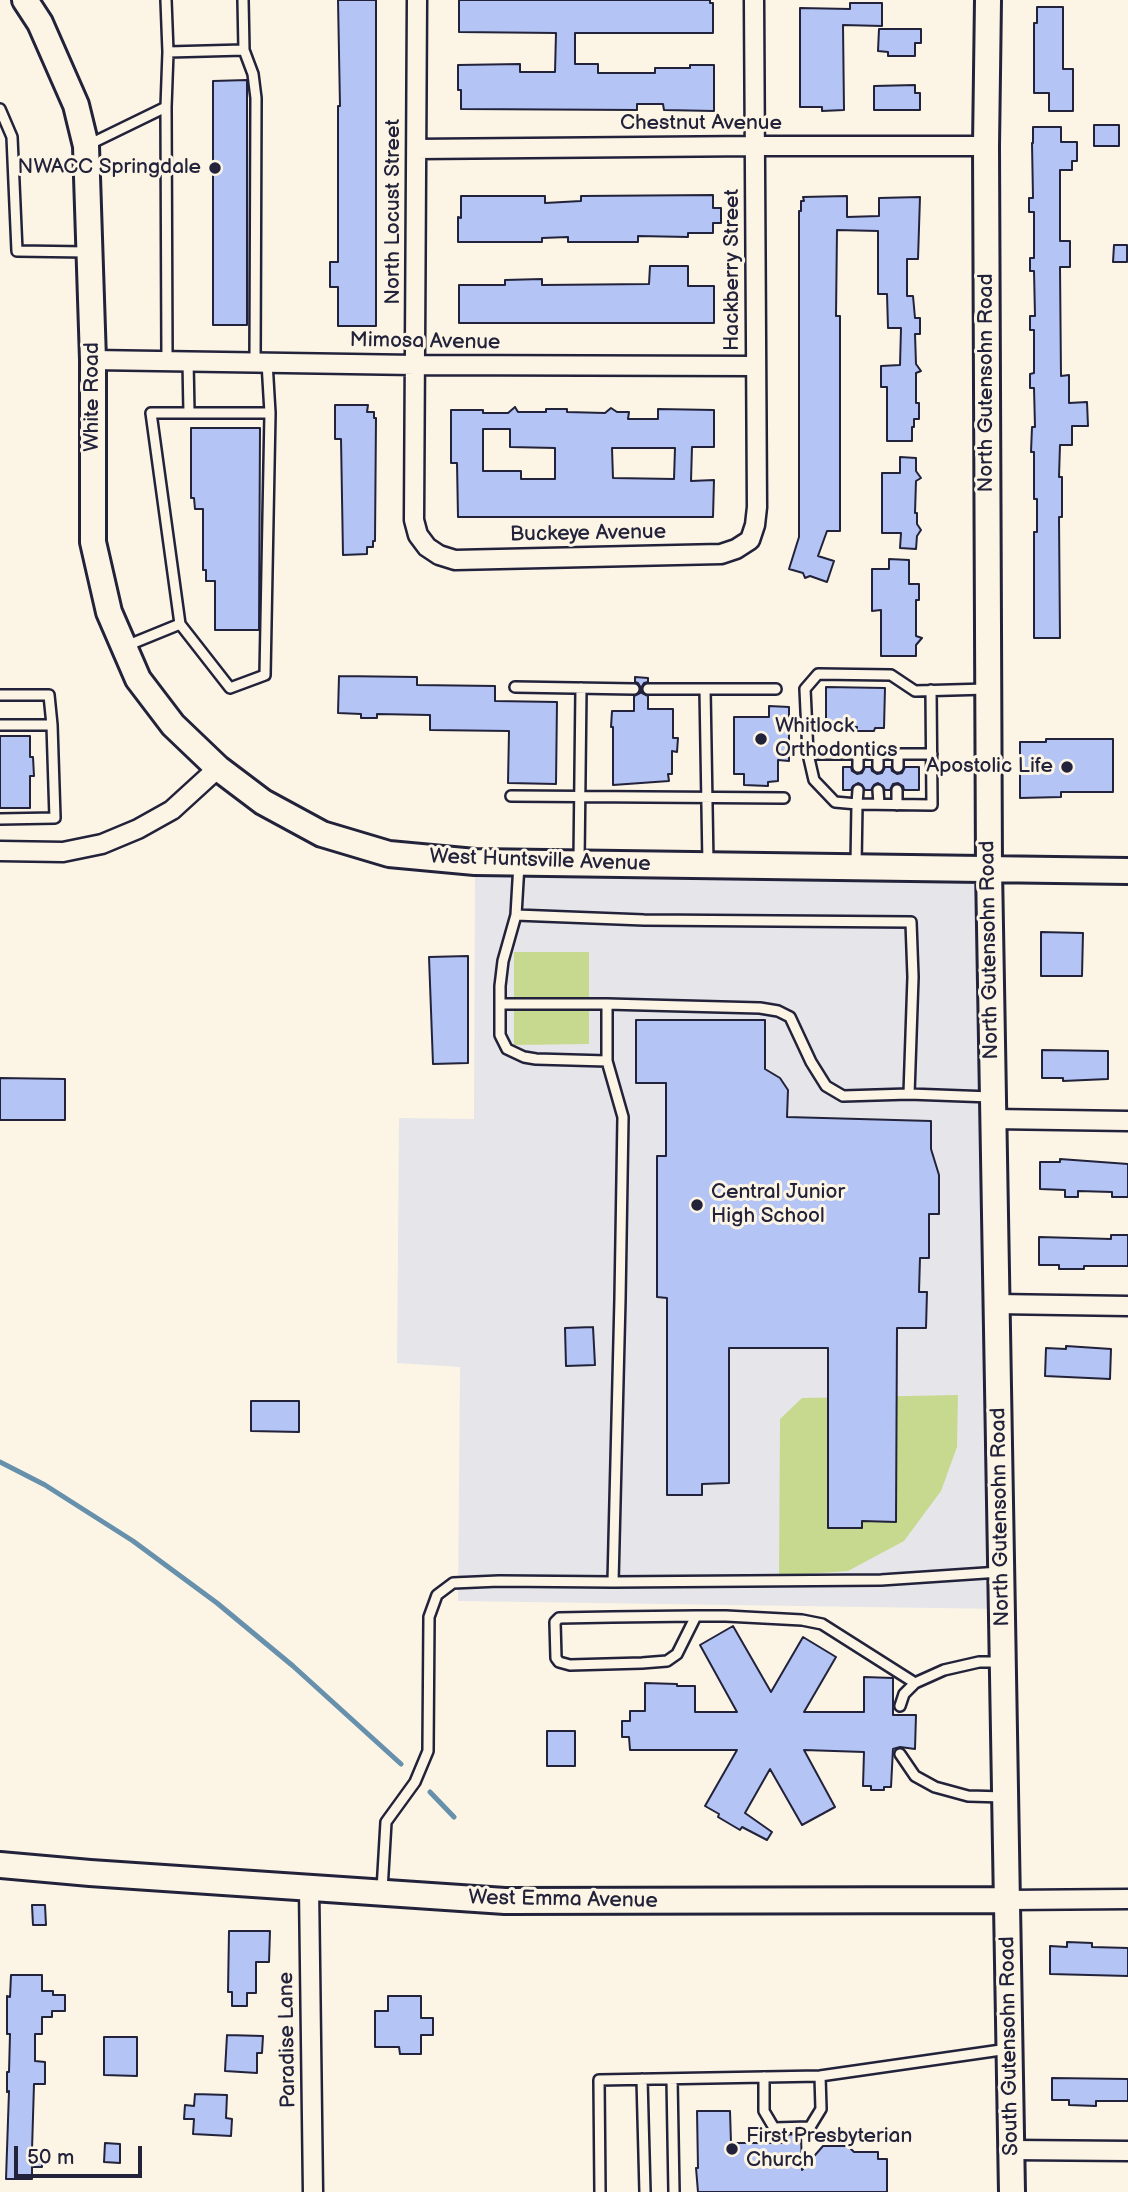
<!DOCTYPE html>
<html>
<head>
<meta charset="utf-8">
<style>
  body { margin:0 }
  #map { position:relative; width:1128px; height:2192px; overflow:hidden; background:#fcf5e5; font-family:"Balsamiq Sans",sans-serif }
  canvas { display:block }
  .scale { position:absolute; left:14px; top:2146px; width:128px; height:32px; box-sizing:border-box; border:4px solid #22223b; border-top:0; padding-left:9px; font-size:21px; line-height:24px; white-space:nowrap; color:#22223b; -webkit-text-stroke:5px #fcf5e5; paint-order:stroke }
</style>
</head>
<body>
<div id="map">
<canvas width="1128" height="2192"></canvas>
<div class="scale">50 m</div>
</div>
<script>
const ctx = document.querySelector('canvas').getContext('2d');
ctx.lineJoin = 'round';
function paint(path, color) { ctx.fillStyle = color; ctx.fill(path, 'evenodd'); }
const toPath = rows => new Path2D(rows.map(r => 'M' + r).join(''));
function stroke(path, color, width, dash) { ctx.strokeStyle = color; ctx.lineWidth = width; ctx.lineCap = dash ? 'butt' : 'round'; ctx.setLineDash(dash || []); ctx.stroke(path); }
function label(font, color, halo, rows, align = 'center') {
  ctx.font = font + ' "Balsamiq Sans",sans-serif'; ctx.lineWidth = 6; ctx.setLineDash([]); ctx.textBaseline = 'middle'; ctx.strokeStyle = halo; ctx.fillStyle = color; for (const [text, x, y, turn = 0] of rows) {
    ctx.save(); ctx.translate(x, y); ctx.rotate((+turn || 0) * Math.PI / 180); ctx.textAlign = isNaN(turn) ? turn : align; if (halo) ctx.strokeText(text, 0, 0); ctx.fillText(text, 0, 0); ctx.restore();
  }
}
paint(toPath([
  [475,862,989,869,1002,1609,458,1601,460,1367,397,1363,399,1118,474,1119]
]), '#e6e6ea');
paint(toPath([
  [514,952,589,952,589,1044,514,1045],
  [958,1395,957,1447,941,1491,904,1541,848,1571,779,1576,780,1419,802,1398]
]), '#c7d98e');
stroke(toPath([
  [0,1462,45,1485,133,1541,217,1603,293,1666,401,1764],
  [430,1792,454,1817]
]), '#6690ab', 5);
const building = toPath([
  [338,0,376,0,376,326,338,326,338,287,330,287,330,262,338,262,338,106,340,106,338,0],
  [459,0,710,0,710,3,713,3,713,33,575,33,575,64,598,64,598,73,655,73,655,68,690,68,690,65,714,65,714,111,664,110,663,104,637,104,637,110,461,109,461,90,458,90,458,65,520,64,520,72,555,72,556,33,459,32,459,0],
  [850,3,882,3,882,26,843,25,844,110,822,111,822,107,800,107,800,8,850,9,850,3],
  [1037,7,1063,7,1063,69,1073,69,1073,111,1049,111,1049,93,1034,93,1034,23,1037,23,1037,7],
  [879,29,921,29,921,43,915,43,915,56,888,56,888,52,878,51,879,29],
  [247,80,247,325,213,325,213,81,247,80],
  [915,85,915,93,920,93,920,110,874,110,874,86,915,85],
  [1094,125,1119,125,1119,146,1094,146,1094,125],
  [1033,127,1061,127,1061,142,1077,142,1077,161,1072,161,1072,170,1060,170,1060,241,1070,241,1070,267,1060,267,1061,376,1069,375,1069,403,1087,402,1088,426,1072,426,1072,445,1060,445,1059,477,1062,477,1062,517,1059,517,1060,638,1034,638,1034,532,1037,532,1037,499,1034,499,1034,452,1031,452,1032,427,1035,427,1034,388,1030,388,1030,374,1034,373,1034,330,1030,330,1030,316,1035,316,1034,271,1030,271,1030,258,1034,258,1034,212,1029,212,1029,198,1033,198,1032,143,1033,143,1033,127],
  [713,195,713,208,721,208,721,223,713,223,713,233,688,233,688,237,638,236,638,242,568,242,568,237,542,238,542,242,458,242,458,217,461,218,461,196,545,196,545,203,581,201,581,196,713,195],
  [847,196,847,217,879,216,879,198,920,197,918,259,907,259,907,296,913,296,915,318,920,318,920,334,915,334,916,364,921,371,916,373,916,403,919,403,919,419,914,419,914,427,912,427,912,441,887,441,887,387,881,387,881,366,900,365,901,328,888,328,887,294,878,294,878,231,837,230,836,316,840,316,840,531,827,531,818,556,834,561,827,582,810,576,805,578,803,573,789,569,799,537,799,211,801,211,801,201,804,201,803,197,847,196],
  [1114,245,1127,245,1127,262,1113,262,1114,245],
  [650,266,688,266,688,286,714,286,714,323,459,323,459,285,505,285,505,280,542,279,542,285,649,284,650,266],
  [335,405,368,405,367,412,374,412,374,418,376,418,375,541,373,541,373,547,367,547,367,554,343,555,341,439,335,439,335,405],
  [515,407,518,412,546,412,546,409,567,409,567,412,605,413,611,408,617,412,629,412,628,419,658,419,658,409,714,410,714,447,692,447,691,481,714,480,713,517,458,517,457,463,451,463,451,410,483,410,483,413,508,413,515,407],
  [483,429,510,429,510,447,555,448,555,479,521,479,521,471,483,471,483,429],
  [612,448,675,448,674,479,613,478,612,448],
  [191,428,260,428,259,630,215,630,215,581,206,581,206,570,203,570,203,509,195,509,194,498,191,498,191,428],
  [900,457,916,458,916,471,921,478,916,481,915,513,917,513,917,524,921,530,917,536,916,549,900,548,901,533,882,533,882,473,900,473,900,457],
  [889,559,909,560,909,584,919,584,919,600,916,600,916,636,922,638,916,645,916,656,881,656,881,610,872,611,872,569,889,569,889,559],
  [339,676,417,677,417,685,495,686,495,701,557,702,556,784,508,783,509,731,430,730,430,715,377,714,377,718,361,718,361,714,338,713,339,676],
  [635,677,648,678,648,682,644,683,641,688,642,693,648,696,648,709,673,709,673,738,678,738,677,752,672,751,672,774,668,774,669,781,613,785,613,727,611,727,612,711,634,711,634,696,640,693,641,688,638,683,635,682,635,677],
  [826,687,885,688,884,728,875,728,874,731,856,731,857,727,826,727,826,687],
  [769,706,789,707,789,761,778,760,778,781,768,782,768,786,744,785,744,774,734,774,734,717,769,717,769,706],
  [0,736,30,736,30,757,33,757,34,776,30,776,30,808,0,808,0,736],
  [1046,739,1113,739,1113,792,1061,792,1061,797,1020,798,1020,742,1046,742,1046,739],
  [843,767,851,767,852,771,857,774,862,773,865,767,871,767,872,771,877,774,882,773,885,767,891,767,892,771,897,774,902,773,905,767,919,767,919,790,904,790,903,786,898,783,893,784,890,790,885,790,883,786,878,783,874,785,871,790,865,790,862,785,858,783,853,786,851,790,843,790,843,767],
  [1041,932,1083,933,1082,976,1041,976,1041,932],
  [468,956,468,1063,433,1064,429,957,468,956],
  [636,1020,765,1020,765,1069,780,1078,788,1090,787,1117,931,1121,931,1149,939,1175,939,1214,929,1214,929,1258,920,1258,919,1292,927,1292,926,1328,897,1328,896,1522,862,1521,862,1528,828,1528,828,1348,729,1348,729,1483,702,1484,702,1495,667,1495,667,1298,657,1297,657,1156,666,1156,666,1083,636,1083,636,1020],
  [1042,1050,1108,1051,1108,1079,1063,1081,1063,1078,1042,1078,1042,1050],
  [0,1078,65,1079,65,1120,0,1120,0,1078],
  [1060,1159,1128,1164,1128,1197,1112,1197,1112,1192,1078,1191,1078,1197,1065,1197,1065,1190,1040,1189,1040,1162,1060,1162,1060,1159],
  [1111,1235,1128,1235,1128,1266,1084,1266,1084,1269,1059,1269,1059,1265,1039,1265,1039,1237,1111,1239,1111,1235],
  [593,1327,595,1365,566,1366,565,1328,593,1327],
  [1066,1346,1111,1349,1110,1379,1045,1376,1046,1348,1066,1349,1066,1346],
  [251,1401,299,1401,299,1432,251,1431,251,1401],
  [733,1626,771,1692,803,1637,836,1657,804,1712,864,1712,864,1677,893,1678,893,1715,916,1715,915,1749,900,1747,893,1749,891,1787,884,1787,884,1790,871,1790,871,1786,863,1786,864,1752,804,1750,835,1807,802,1825,770,1769,745,1813,772,1832,767,1840,742,1827,740,1830,718,1817,719,1814,705,1806,737,1750,630,1750,629,1737,622,1737,622,1721,630,1721,630,1711,645,1711,645,1683,677,1684,677,1686,695,1686,695,1712,737,1712,700,1645,733,1626],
  [547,1731,575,1731,575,1766,547,1766,547,1731],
  [32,1905,45,1905,46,1925,33,1925,32,1905],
  [229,1931,270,1931,269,1962,256,1962,256,1993,247,1993,247,2006,232,2006,232,1992,228,1992,229,1931],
  [1067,1942,1092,1943,1092,1947,1128,1948,1128,1976,1050,1974,1050,1946,1067,1947,1067,1942],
  [11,1975,42,1975,42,1991,53,1991,53,1995,65,1995,65,2011,52,2011,52,2017,42,2017,42,2034,35,2034,35,2061,45,2062,45,2084,34,2084,32,2150,42,2151,42,2167,32,2167,32,2179,6,2179,9,2091,7,2092,7,2072,9,2072,10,2034,7,2034,7,1996,10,1997,11,1975],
  [388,1996,421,1996,421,2018,433,2018,433,2035,421,2035,421,2054,400,2054,399,2047,375,2047,375,2011,388,2011,388,1996],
  [227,2035,263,2036,262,2053,257,2053,257,2073,225,2071,227,2035],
  [104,2037,137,2037,137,2076,104,2075,104,2037],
  [1052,2078,1128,2079,1128,2101,1096,2101,1096,2106,1069,2105,1069,2100,1052,2100,1052,2078],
  [195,2094,227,2095,226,2118,232,2119,231,2136,193,2134,194,2119,184,2119,185,2105,194,2106,195,2094],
  [697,2111,730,2111,731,2143,782,2143,782,2135,801,2134,802,2170,823,2146,848,2146,854,2152,878,2152,878,2159,887,2159,887,2192,698,2192,696,2168,698,2168,697,2111],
  [105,2143,120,2144,120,2163,104,2162,105,2143]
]);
paint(building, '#b4c4f4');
stroke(building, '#22223b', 2);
const lane = toPath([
  [244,50,253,74,256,98,255,363],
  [168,52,244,50,243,0],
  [166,107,168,52,166,0],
  [0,109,12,137,17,251,87,252],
  [88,145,166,107,167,361],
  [188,361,189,413],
  [180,624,151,413,270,413],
  [126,646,180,624,230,688,265,675,270,413,267,362],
  [515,687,634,689],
  [648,689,705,689],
  [0,695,49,695,52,725,55,818,0,819],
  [0,725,52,725],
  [808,754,932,754],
  [858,754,858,767],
  [878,767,878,754],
  [898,767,898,754],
  [858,790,857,804,932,805,931,690],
  [878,790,879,804],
  [511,796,784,798],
  [897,805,897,790],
  [579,861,581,688],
  [519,864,516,915,644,920,911,922,913,977,909,1094],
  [708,864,705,689,776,689],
  [856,865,857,804,835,802,814,780,808,754,805,689,818,674,891,675,915,691,987,689],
  [516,915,503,961,500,986,500,1035,507,1049,524,1057,536,1059,607,1061,607,1004],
  [500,1004,607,1004,760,1008,778,1011,790,1017,811,1062,826,1086,843,1096,909,1094,991,1097],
  [607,1061,623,1117,620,1299,613,1582,881,1580,1000,1572],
  [696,1616,677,1654,667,1661,642,1663,570,1665,559,1662,556,1658,555,1622,559,1618,612,1617,696,1616,726,1616,802,1620,822,1624,915,1683],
  [900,1706,904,1694,915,1683,944,1670,979,1662,1001,1662],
  [900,1754,915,1776,935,1787,968,1796,1004,1797],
  [382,1890,386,1822,415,1782,428,1751,429,1617,437,1595,453,1583,499,1581,613,1582],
  [764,2077,764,2111,774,2128,810,2127,821,2109,820,2076],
  [642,2079,645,2192],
  [672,2079,674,2192],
  [600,2192,599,2080,820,2076,1008,2049]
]);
const street = toPath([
  [417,0,414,520,418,535,427,547,439,555,455,560,721,554,736,549,750,540,755,525,757,507,754,0],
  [417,149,755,146,986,146],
  [93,360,415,365,756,366],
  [0,851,63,852,102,844,138,829,172,810,218,768],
  [993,1119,1128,1121],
  [996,1304,1128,1306],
  [309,1887,313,2192],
  [1008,1900,1128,1899],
  [1012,2150,1128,2151]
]);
const secondary = toPath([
  [25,0,40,23,76,105,86,146,93,360,93,542,109,612,138,679,173,725,218,768,263,802,322,834,389,854,475,862,1128,871],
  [988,0,986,146,989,869,1012,2192],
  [0,1865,90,1873,505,1901,1008,1900]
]);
stroke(lane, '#22223b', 14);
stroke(street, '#22223b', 23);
stroke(secondary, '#22223b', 30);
stroke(lane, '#fcf5e5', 9);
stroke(street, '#fcf5e5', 18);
stroke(secondary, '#fcf5e5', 24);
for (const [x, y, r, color] of [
  [215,168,7,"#22223b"],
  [761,739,7,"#22223b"],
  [1067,767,7,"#22223b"],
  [697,1205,7,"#22223b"],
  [732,2149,7,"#22223b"]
]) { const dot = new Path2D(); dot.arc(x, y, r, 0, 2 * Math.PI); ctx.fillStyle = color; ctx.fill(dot); stroke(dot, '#fcf5e5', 2.5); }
label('21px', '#22223b', '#fcf5e5', [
  ["Chestnut Avenue",701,124],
  ["North Locust Street",394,212,-90],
  ["Hackberry Street",733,270,-90],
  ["Mimosa Avenue",425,342,1],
  ["North Gutensohn Road",987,383,-90],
  ["White Road",93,397,-90],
  ["Buckeye Avenue",588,534,-1],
  ["West Huntsville Avenue",540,861,2],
  ["North Gutensohn Road",990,950,-91],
  ["North Gutensohn Road",1001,1517,-91],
  ["West Emma Avenue",563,1900,1],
  ["Paradise Lane",288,2040,-91],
  ["South Gutensohn Road",1010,2046,-91]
]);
label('21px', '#22223b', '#fcf5e5', [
  ["NWACC Springdale",201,168,"right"],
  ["Whitlock",775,727],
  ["Orthodontics",775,751],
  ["Apostolic Life",1053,767,"right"],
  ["Central Junior",711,1193],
  ["High School",711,1217],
  ["First Presbyterian",746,2137],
  ["Church",746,2161]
], 'left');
</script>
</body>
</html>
